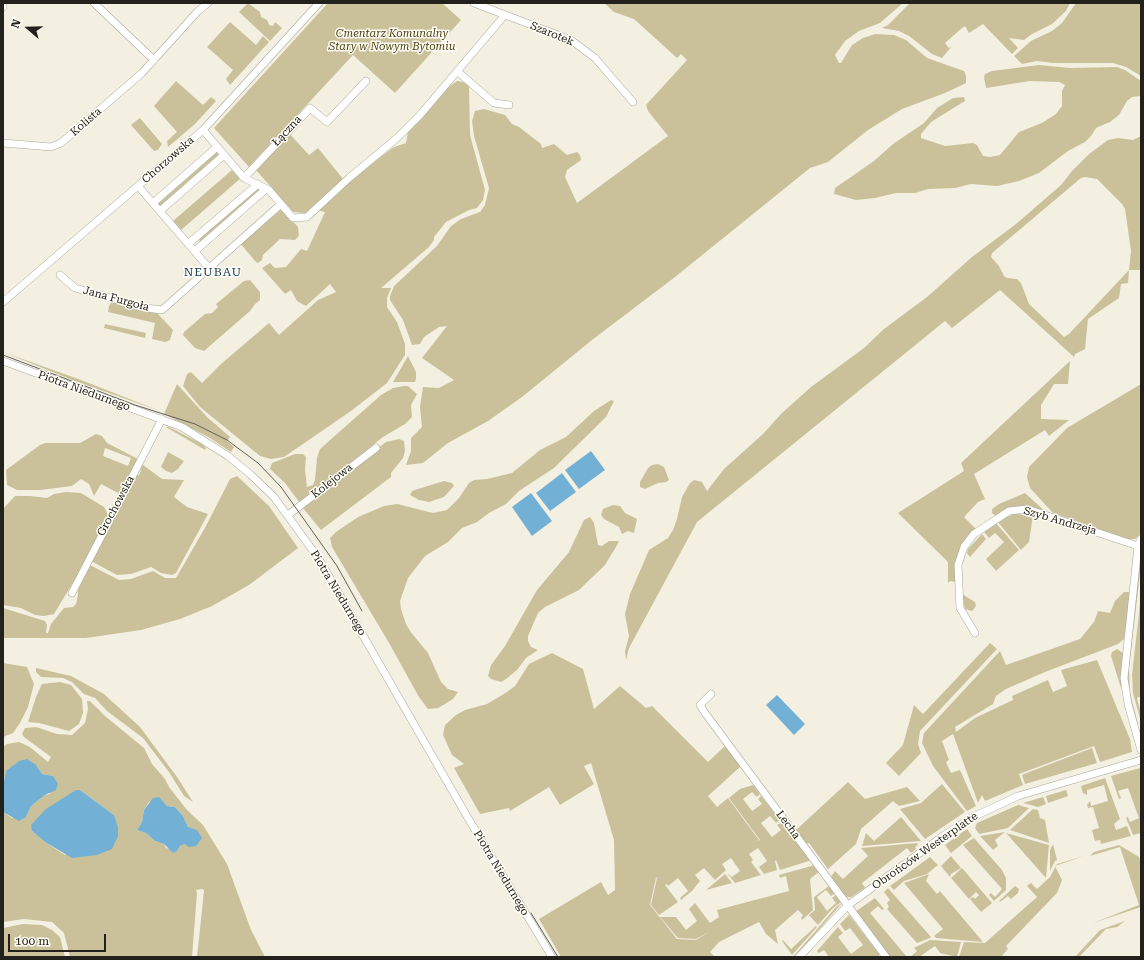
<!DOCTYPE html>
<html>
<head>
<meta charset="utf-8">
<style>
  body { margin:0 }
  #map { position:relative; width:1144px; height:960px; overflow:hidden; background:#f3f0e2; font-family:"Roboto Serif",serif }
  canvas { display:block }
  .frame { position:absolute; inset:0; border:4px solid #22211c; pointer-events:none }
  .north { position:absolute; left:8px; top:8px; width:40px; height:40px; -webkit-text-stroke:3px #fffdf5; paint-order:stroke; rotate:290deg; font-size:11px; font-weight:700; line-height:16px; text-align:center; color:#22211c }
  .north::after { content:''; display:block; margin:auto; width:14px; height:18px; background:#22211c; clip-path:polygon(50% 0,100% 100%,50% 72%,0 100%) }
  .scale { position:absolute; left:8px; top:934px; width:98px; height:18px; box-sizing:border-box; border:2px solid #22211c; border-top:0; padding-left:5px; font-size:12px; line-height:14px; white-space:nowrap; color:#22211c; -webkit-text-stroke:3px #fffdf5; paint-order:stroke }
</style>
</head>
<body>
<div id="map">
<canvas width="1144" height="960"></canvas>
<div class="frame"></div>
<div class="north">N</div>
<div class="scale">100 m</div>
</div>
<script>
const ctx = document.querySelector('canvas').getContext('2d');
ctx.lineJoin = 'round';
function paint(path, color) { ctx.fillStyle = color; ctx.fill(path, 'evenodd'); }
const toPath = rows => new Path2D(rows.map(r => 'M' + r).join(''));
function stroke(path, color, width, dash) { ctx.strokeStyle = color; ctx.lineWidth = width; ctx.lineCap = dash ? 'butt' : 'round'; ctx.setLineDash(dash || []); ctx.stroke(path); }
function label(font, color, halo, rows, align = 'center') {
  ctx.font = font + ' "Roboto Serif",serif'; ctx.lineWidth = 3; ctx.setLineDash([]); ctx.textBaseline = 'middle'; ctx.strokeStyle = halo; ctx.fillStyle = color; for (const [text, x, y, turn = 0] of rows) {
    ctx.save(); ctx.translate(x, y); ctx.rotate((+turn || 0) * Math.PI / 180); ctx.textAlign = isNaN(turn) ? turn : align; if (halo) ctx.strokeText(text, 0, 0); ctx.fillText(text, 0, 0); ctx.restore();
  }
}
paint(toPath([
  [248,3,260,12,261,17,267,20,269,25,273,26,275,22,282,28,270,41,239,12],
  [328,3,442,3,461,20,395,93,353,55,249,167,214,128],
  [604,3,903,3,880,23,859,31,845,41,835,55,839,63,841,63,852,45,863,38,875,34,894,35,906,40,927,58,964,71,966,76,966,83,945,93,902,109,868,130,828,162,810,168,675,277,592,340,522,397,488,421,448,443,423,463,406,465,411,451,411,438,422,427,420,407,423,387,439,388,454,380,422,358,447,326,439,327,424,337,420,344,412,345,403,320,390,300,390,296,394,286,437,246,451,226,461,219,480,212,485,205,489,188,474,136,472,121,475,111,484,109,505,115,512,124,519,127,541,144,542,148,554,144,567,155,577,152,580,155,581,160,567,170,565,177,577,203,668,136,648,111,646,105,687,60,681,54,677,58,634,19,614,12],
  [910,3,1070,3,1066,11,1052,24,1032,34,1024,40,1009,38,1018,48,1012,54,983,24,969,33,965,26,962,28,945,43,949,48,952,46,942,58,932,54,909,36,899,31,882,28,888,25],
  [1076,3,1141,3,1141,76,1126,67,1113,63,1053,63,1037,61,1022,64,1014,56,1031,41,1052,31,1062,23],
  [230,22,256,45,263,36,269,42,230,85,226,79,233,70,207,47],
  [1039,65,1070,68,1117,67,1125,70,1141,81,1141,96,1132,97,1127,101,1119,115,1110,122,1096,128,1091,136,1085,142,1068,151,1039,173,1019,181,997,186,971,184,955,188,928,189,915,193,896,193,875,198,856,200,834,194,835,188,874,161,893,144,924,123,937,108,953,98,964,97,965,101,931,122,921,134,921,138,945,146,973,143,977,145,983,156,990,157,1000,155,1019,132,1042,123,1056,114,1062,106,1062,91,1065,85,1059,82,1030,81,986,88,984,77,985,74,992,71],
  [176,81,203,105,211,97,216,101,195,124,168,147,167,141,177,132,154,106],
  [457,81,464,82,469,86,470,135,485,190,483,200,477,208,469,210,446,222,434,237,434,240,429,247,381,288,391,288,387,298,387,307,397,322,405,344,405,355,387,383,351,411,284,457,271,459,260,456,200,407,183,386,187,374,191,372,202,383,221,364,269,323,279,335,318,300,336,292,330,284,306,306,297,301,291,290,285,294,262,268,270,263,275,268,286,267,301,249,307,251,325,212,317,210,351,179,394,147,406,143,408,132,447,88],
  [140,118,162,144,158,150,154,151,131,125],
  [289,133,309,155,318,148,343,179,305,213,293,212,255,169],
  [1141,136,1141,270,1129,270,1128,283,1121,284,1119,298,1088,319,1085,349,1075,354,1074,357,1000,290,952,328,945,321,697,522,629,648,626,660,625,651,629,636,625,614,630,594,649,550,668,538,673,530,677,519,682,497,690,483,694,480,702,482,707,491,724,469,763,434,782,413,811,387,864,348,884,329,927,297,972,257,1016,224,1061,185,1072,171,1089,154,1108,140,1118,138,1133,140],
  [1085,177,1097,179,1122,204,1125,209,1131,251,1129,270,1069,334,1064,337,1029,304,1021,283,1017,279,1007,278,1004,276,999,266,991,257,992,253,1081,178],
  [216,152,220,156,161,207,157,202],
  [232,170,240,179,181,230,173,221],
  [258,184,266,189,203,244,198,239],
  [281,210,284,211,298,227,299,236,295,240,280,239,263,255,262,260,258,263,256,262,240,243],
  [250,280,260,292,260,300,255,304,250,311,204,351,195,348,183,335,184,332,205,314,212,313,218,307,216,304,244,281],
  [113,299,156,312,173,330,170,340,165,342,152,339,155,323,108,312,109,306],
  [105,324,146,333,145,338,104,328],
  [3,352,81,380,160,411,75,381],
  [408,356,416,372,416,379,415,382,393,382],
  [1070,361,1068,384,1054,384,1041,405,1041,419,1069,420,1049,436,1045,430,974,474,985,499,978,502,964,517,977,530,967,540,956,582,950,581,948,583,948,562,898,513,964,471,961,463],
  [177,384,207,417,230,437,227,441,234,447,231,452,210,438,164,414],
  [1141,384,1141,534,1135,539,1127,539,1053,513,1030,488,1027,477,1029,467,1067,428],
  [404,386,408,386,417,394,411,405,412,417,405,424,383,437,300,503,285,483,270,469,272,463,295,454,303,454,306,457,305,470,307,487,313,485,315,480,317,458,320,449,381,395,393,388],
  [611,400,614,401,606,417,554,468,519,491,506,504,489,513,477,522,462,528,448,542,425,556,408,578,400,601,401,609,406,624,410,631,428,653,441,682,448,689,458,692,453,699,445,704,438,708,428,709,419,697,389,643,332,547,330,538,336,532,358,517,384,506,397,504,433,513,447,510,459,498,469,483,474,480,487,479,512,473,540,450,566,437,594,411],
  [166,427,169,427,202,444,206,448,205,450],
  [96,434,102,436,107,443,138,459,120,494,101,484,94,496,89,484,81,479,72,486,40,490,17,490,7,485,6,470,40,445,45,443,80,443],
  [105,448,131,458,128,466,103,456],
  [399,439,404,441,405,451,403,458,391,473,391,477,321,530,302,507,386,442],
  [168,452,184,461,178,469,172,473,166,471,161,467],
  [658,464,664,467,669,480,666,482,658,483,645,489,640,487,640,482,648,468,652,465],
  [143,465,162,479,184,480,174,497,187,507,208,514,176,573,172,575,161,573,151,567,131,574,117,575,91,561,135,476,139,475,141,470,140,467],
  [237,476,269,506,298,548,249,585,212,606,180,619,141,630,86,638,3,638,3,608,45,621,47,625,46,633,48,633,51,624,64,608,73,607,76,604,78,595,77,586,88,564,119,580,131,579,153,571,165,578,176,578,206,526,230,479],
  [444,481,452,483,454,486,444,497,429,502,419,500,410,495,412,491,418,489],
  [66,492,81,493,104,507,109,516,80,571,54,614,44,616,35,615,21,608,3,605,3,509,15,496,30,496,47,498,54,494],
  [1025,493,1046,512,1027,508,996,516,992,513,992,509,999,504],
  [613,505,620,506,625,513,637,519,634,533,628,531,622,534,619,527,604,519,601,515,603,509],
  [1014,514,1033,515,1029,542,1021,550,997,521],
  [590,517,594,523,598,545,602,546,609,541,619,541,616,547,605,565,579,590,545,607,538,613,528,636,528,641,531,647,538,650,526,658,517,670,506,679,501,682,491,679,488,676,491,665,505,646,537,590,569,552,584,520],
  [996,523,1019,550,996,571,986,559,1004,542,995,533,989,538,984,532],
  [982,534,986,539,970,557,967,553,968,549],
  [1141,565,1129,668,1130,693,1138,724,1136,724,1127,681,1139,566],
  [1124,592,1131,592,1124,639,1118,644,1045,672,1006,689,996,696,993,704,955,727,956,732,975,718,1013,700,1012,696,1048,680,1053,692,1067,686,1061,670,1097,660,1130,739,1132,752,1100,762,1094,746,1019,774,1023,785,985,801,982,795,978,803,953,734,942,741,949,760,946,762,951,773,960,770,976,806,967,811,933,766,922,743,924,733,1000,651,1006,665,1080,639,1094,622,1098,611,1110,613,1115,601],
  [962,594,975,602,976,606,972,611,965,609],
  [1141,595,1141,696,1137,698,1141,714,1141,722,1133,693,1132,675],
  [990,643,997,649,920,731,918,744,921,753,899,776,886,763,903,745,914,705,923,714],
  [1117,649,1123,653,1121,688,1111,656,1112,652],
  [552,653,583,669,594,709,620,686,646,708,652,706,708,762,725,746,741,766,708,796,717,807,728,798,759,840,752,843,760,840,729,798,740,789,753,785,760,794,757,797,752,792,743,799,752,811,762,804,758,799,761,796,780,820,776,823,770,816,761,823,772,837,781,830,777,825,782,822,812,860,780,870,776,860,775,861,777,870,764,874,759,867,767,861,758,848,749,854,753,860,751,862,761,875,735,883,727,873,732,877,740,871,731,858,722,864,726,870,715,880,704,868,695,875,700,881,692,891,681,900,680,898,688,891,678,878,668,886,667,884,665,885,678,902,659,915,651,905,657,878,661,876,656,878,650,905,677,939,696,940,709,932,696,939,678,938,660,917,676,917,686,930,697,921,689,909,695,903,710,923,719,917,717,910,789,891,786,876,780,878,779,875,815,865,820,871,810,879,813,910,802,920,801,918,803,915,798,910,775,930,778,944,766,934,759,922,719,942,710,952,715,957,561,957,539,919,601,882,608,895,615,890,614,840,591,763,584,766,594,784,560,805,549,787,510,811,509,808,480,814,454,768,464,764,452,755,443,735,445,725,456,715,465,710,487,704,507,692,515,686,529,664],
  [3,663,27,667,34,684,28,707,20,723,13,733,3,737],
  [36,668,71,676,104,694,140,727,177,777,193,802,184,796,169,772,143,738,107,711,95,698,84,694,72,682,63,678,41,677,36,672],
  [60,682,71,685,82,699,83,713,79,724,69,731,39,723,28,722,36,697,42,684],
  [87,701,90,701,105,716,144,748,152,764,165,779,169,787,187,810,203,825,227,864,251,930,265,957,197,957,204,891,203,889,196,890,197,893,192,957,70,957,64,933,52,922,24,919,3,922,3,812,12,818,26,817,31,806,45,795,50,794,53,776,42,774,36,765,6,771,3,786,3,747,7,744,19,742,30,747,48,762,51,757,24,737,22,734,25,728,36,727,57,734,72,735,85,723,88,709],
  [80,790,114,815,65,855,45,842,32,831],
  [161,800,167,806,175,807,183,816,188,827,185,844,180,846,177,851,166,848,164,844,155,841,146,833,137,830,142,822,144,810,149,802],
  [1092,748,1097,763,1025,784,1022,775,1024,774],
  [1140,768,1141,833,1133,835,1126,818,1128,817,1130,822,1139,818,1128,788,1118,791,1121,798,1119,799,1111,776],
  [1105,778,1120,819,1114,824,1116,830,1127,826,1131,836,1101,844,1100,840,1095,841,1092,830,1099,828,1093,807,1088,808,1087,805,1090,801,1091,806,1108,801,1104,785,1087,790,1087,795,1083,793,1081,786],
  [848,782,865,799,907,787,920,801,899,806,893,801,861,829,856,844,828,869,809,843,806,844,795,831],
  [942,784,965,812,925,839,900,809,921,803],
  [1066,790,1068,796,1048,803,1046,796],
  [1043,797,1046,804,1038,807,1023,803],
  [1018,805,1029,808,1008,828,979,834,975,828,977,823],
  [1033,809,1038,810,1040,818,1045,820,1049,843,1010,830],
  [901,817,921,841,862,846,866,833,874,841],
  [967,829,972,836,951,853,945,845],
  [1005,832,995,840,998,846,993,850,980,836],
  [1006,833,1049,845,1046,878],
  [974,838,1002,870,1006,878,1006,890,994,901,989,895,991,893,995,897,1002,889,963,845],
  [917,843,918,845,915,847,916,849,911,853,907,848,862,883,865,888,851,897,846,897,831,877,835,871,843,879,868,856,861,848],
  [1053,844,1057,860,1055,861,1050,871,1050,850],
  [1119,845,1139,857,1141,864,1141,907,1093,923,1139,905,1120,847,1090,856,1094,852],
  [951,856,961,868,951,874,950,877,941,866],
  [1084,856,1055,866,1062,880,1057,893,1006,946,1008,949,1001,957,959,957,964,942,985,943,1037,897,1027,886,1031,883,1037,889,1050,877,1057,864],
  [930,857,938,865,927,874,904,881,894,890,890,886],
  [962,868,992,903,981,912,970,899,973,897,975,899,979,895,976,892,969,899,951,878],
  [725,874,732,883,706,890],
  [929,874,926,881,937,894,940,891,983,942,936,938,934,936,943,929,904,883],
  [829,886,835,893,831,896,826,890,817,897,827,911,836,903,832,898,836,895,841,902,833,908,818,925,809,915,815,910,814,897],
  [1015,886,1019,889,1018,893,1011,899,1008,896,1000,902,999,901],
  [888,888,931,937,930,938,917,943,887,909,889,907,887,903,890,900,884,892],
  [875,898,884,909,882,910,878,906,870,913,907,957,889,957,855,912],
  [842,903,795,957,793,957,836,907],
  [849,915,879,954,879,957,829,957,824,950,819,953,817,951,838,927,843,933,838,937,851,954,863,945,850,928,845,931,840,924],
  [1125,921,1117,927,1106,929,1079,957,1075,957,1100,930],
  [23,924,42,925,52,930,60,937,65,957,3,957,3,928],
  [816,926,817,927,792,955,782,941,783,940,791,949],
  [930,940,961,942,957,957,940,953,935,946,919,957,910,957,917,951,914,948]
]), '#cac19b');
paint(toPath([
  [591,451,605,470,579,489,565,470],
  [562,473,576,492,550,511,536,493],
  [531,493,552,521,532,536,512,507],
  [777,695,805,724,794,735,766,705],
  [27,759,36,765,42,774,53,776,58,784,56,790,45,795,31,806,26,817,19,821,3,812,3,786,6,771,19,761],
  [76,790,80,790,114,815,118,827,118,836,112,849,97,855,72,858,45,842,32,831,31,825,46,809],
  [159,797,167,806,175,807,183,816,188,827,197,830,202,838,196,846,189,847,185,844,180,846,177,851,173,853,164,844,155,841,146,833,137,830,142,822,144,810,153,798]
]), '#72b1d5');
const minor = toPath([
  [94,3,154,60],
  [474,3,571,40,595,58,633,102],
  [3,7,3,3],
  [457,71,494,103,509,105],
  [203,130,244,178,269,190,293,218,307,217,349,178,397,138,420,115,504,16],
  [3,143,51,147,61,143,142,73,198,11,208,3],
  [244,178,310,108,327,122,366,81],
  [138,186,209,268],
  [153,203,217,147],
  [160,211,224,155],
  [188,244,258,184],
  [195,251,266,189],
  [60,275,75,288,146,308,162,310,281,204],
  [3,302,203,130,319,3],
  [3,361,182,427,228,456,250,474,274,497,319,559,468,818,552,957],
  [288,515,376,448],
  [1141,539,1138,546,1124,678,1128,704,1141,750],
  [72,593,162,419],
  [975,633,960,608,958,565,964,547,974,534,1009,511,1027,509,1138,546],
  [711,694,700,705,705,713,886,957],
  [799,957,847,906,943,836,971,818,1018,796,1141,760]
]);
stroke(minor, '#a9a79a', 8);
stroke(minor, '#fff', 7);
stroke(toPath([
  [3,355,135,405,195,424,227,440,258,463,281,487,337,566,362,611],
  [531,913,558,957]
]), '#636159', 1);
label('italic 11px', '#4d4211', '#fffdf5', [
  ["Cmentarz Komunalny",392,34],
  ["Stary w Nowym Bytomiu",392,47]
]);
label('11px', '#22211c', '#fffdf5', [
  ["Szarotek",552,34,22],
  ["Kolista",86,122,-41],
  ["Łączna",287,131,-47],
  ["Chorzowska",168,160,-41],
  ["Jana Furgoła",116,299,15],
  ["Piotra Niedurnego",84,391,20],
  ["Kolejowa",332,481,-38],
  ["Grochowska",116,506,-62],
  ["Szyb Andrzeja",1060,521,16],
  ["Piotra Niedurnego",338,593,59],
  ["Lecha",788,825,53],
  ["Obrońców Westerplatte",925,851,-35],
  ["Piotra Niedurnego",501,873,59]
]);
ctx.letterSpacing = '1px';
label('12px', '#154056', '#fffdf5', [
  ["NEUBAU",213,272]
]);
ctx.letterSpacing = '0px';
</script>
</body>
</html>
